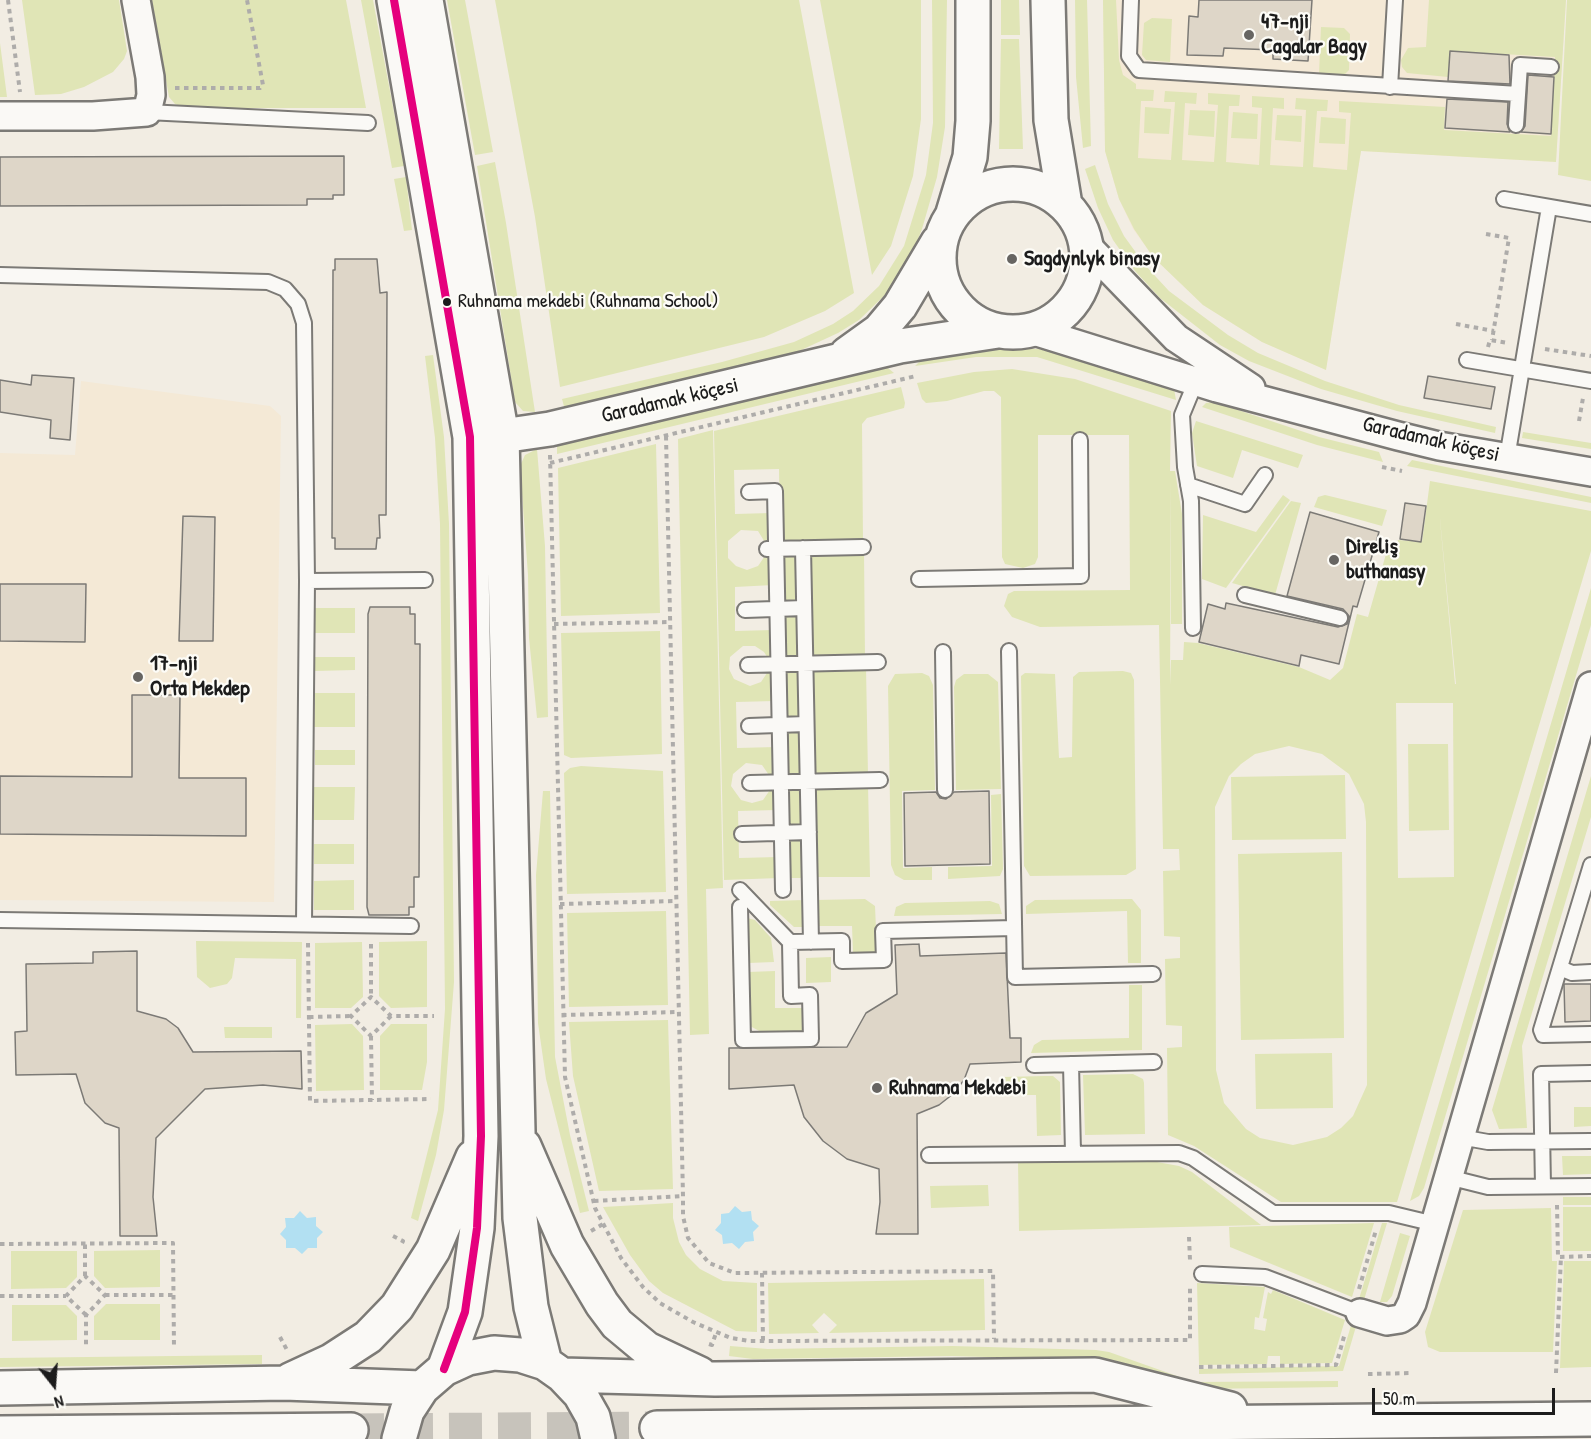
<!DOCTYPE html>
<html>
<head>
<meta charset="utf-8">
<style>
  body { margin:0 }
  #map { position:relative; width:1591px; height:1439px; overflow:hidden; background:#f2ede3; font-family:"Patrick Hand",sans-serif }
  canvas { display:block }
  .north { position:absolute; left:24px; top:1355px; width:60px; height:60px; -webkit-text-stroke:4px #fdfcf7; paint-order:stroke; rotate:163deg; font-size:16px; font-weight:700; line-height:24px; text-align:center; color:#1c1c1c }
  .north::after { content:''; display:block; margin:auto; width:21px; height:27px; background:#1c1c1c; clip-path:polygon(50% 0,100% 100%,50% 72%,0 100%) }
  .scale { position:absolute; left:1372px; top:1388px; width:183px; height:27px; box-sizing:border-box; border:3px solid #1c1c1c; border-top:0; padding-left:8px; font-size:18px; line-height:21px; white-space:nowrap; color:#1c1c1c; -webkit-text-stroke:4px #fdfcf7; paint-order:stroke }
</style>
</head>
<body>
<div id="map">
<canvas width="1591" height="1439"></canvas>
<div class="north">N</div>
<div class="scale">50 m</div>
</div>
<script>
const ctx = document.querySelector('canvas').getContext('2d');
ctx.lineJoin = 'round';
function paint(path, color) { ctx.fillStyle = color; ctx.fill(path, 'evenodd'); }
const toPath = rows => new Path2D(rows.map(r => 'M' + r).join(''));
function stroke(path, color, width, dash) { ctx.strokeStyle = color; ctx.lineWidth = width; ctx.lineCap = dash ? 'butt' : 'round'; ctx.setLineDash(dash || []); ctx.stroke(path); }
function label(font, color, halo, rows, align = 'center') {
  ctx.font = font + ' "Patrick Hand",sans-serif'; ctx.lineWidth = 4.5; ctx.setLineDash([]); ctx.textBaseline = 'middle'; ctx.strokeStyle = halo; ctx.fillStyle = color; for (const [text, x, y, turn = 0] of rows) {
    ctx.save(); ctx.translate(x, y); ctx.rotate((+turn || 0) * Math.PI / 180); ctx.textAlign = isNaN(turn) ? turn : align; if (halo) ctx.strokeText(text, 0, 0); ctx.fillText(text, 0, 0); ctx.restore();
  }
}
paint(toPath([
  [1103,0,1566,0,1556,162,1361,151,1326,370,1262,342,1203,305,1154,258,1133,229,1119,199,1105,151],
  [81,381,270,406,281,416,274,902,0,900,0,453,75,455]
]), '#f4e9d6');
paint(toPath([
  [22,0,119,0,127,51,124,59,113,72,84,87,61,94,35,95],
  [152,0,346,0,366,108,185,108,175,104,169,97],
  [361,0,373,0,404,166,392,168],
  [447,0,465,0,493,152,475,155],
  [495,0,799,0,854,293,825,311,764,337,560,387,535,217],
  [820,0,921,0,921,119,913,176,891,246,872,275],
  [932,0,947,0,945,127,937,177,922,229,909,262,887,293,859,320,838,333,797,352,565,410,562,399,722,362,794,342,833,324,853,311,879,286,904,246,926,175,933,123],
  [1001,0,1019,0,1020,35,1001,35],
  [1075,0,1087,0,1091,146,1083,148,1076,77],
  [1103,0,1116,0,1119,60,1123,75,1136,84,1136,89,1154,90,1153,101,1141,101,1138,158,1171,160,1175,102,1164,102,1165,91,1197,93,1196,104,1185,103,1182,160,1214,162,1218,105,1208,104,1208,93,1240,95,1239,106,1229,106,1226,162,1259,165,1262,108,1252,107,1252,96,1284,98,1284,109,1273,108,1270,165,1303,167,1306,110,1295,109,1296,98,1328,100,1327,111,1317,111,1313,167,1347,170,1351,113,1339,112,1339,101,1445,107,1444,130,1551,136,1555,57,1450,51,1448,77,1407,73,1402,67,1401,60,1408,48,1426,47,1429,0,1566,0,1556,162,1361,151,1326,370,1262,342,1203,305,1153,257,1134,229,1119,199,1105,151],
  [1567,0,1591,0,1591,181,1558,175],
  [1152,18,1172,19,1170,62,1146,60,1142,55,1144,23],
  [1321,27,1344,28,1350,34,1349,70,1345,74,1319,74],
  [1001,39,1019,39,1023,149,999,149],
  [0,43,7,97,0,97],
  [1145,107,1171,109,1169,134,1144,133],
  [1190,110,1215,111,1214,137,1188,135],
  [1233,112,1258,114,1257,139,1231,138],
  [1277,115,1302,116,1301,142,1275,140],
  [1321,117,1346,119,1345,144,1319,143],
  [495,162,506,223,535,412,523,411,515,402,477,166],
  [1095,165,1108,204,1124,236,1145,265,1169,291,1228,335,1258,353,1325,381,1399,405,1496,427,1495,433,1397,411,1321,389,1249,361,1220,345,1160,298,1135,271,1113,240,1098,208,1085,169],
  [406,177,412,230,404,231,394,179],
  [995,347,1039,349,1078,359,1174,389,1176,400,1037,357,976,357,915,366,922,359],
  [433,355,444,437,449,524,454,982,444,1110,436,1155,418,1221,411,1218,438,1110,445,1009,440,524,435,438,425,356],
  [880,368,888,368,894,373,557,454,557,445],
  [1012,369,1075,379,1171,411,1170,471,1175,471,1182,514,1182,624,1171,624,1171,477,1170,685,1171,660,1183,660,1184,642,1198,643,1299,667,1330,680,1343,668,1357,614,1368,617,1386,554,1394,556,1398,540,1422,542,1430,481,1591,511,1591,551,1397,1202,1281,1202,1194,1146,1168,1135,1167,1048,1182,1047,1182,1026,1166,1025,1165,959,1180,958,1180,937,1164,936,1163,871,1180,870,1179,849,1163,849,1159,625,1040,627,1012,617,1004,606,1008,594,1014,591,1130,590,1129,435,1038,435,1038,557,1035,564,1023,568,1005,564,1002,557,1001,397,994,391,984,391,947,401,926,403,922,399,917,383,974,372],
  [1440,519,1456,684,1455,684,1440,520],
  [1396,703,1453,703,1454,877,1398,878],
  [1289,746,1322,754,1349,774,1364,804,1366,822,1367,1085,1353,1116,1341,1128,1327,1137,1293,1145,1260,1138,1246,1129,1224,1103,1216,1070,1215,807,1229,776,1241,764,1255,754],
  [901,387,905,403,904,408,867,418,862,424,863,542,780,544,779,469,734,470,735,514,771,513,772,544,766,544,758,531,741,530,728,541,728,558,736,566,747,570,758,566,767,553,772,553,773,585,735,587,735,631,773,630,774,660,769,660,764,652,755,646,743,646,730,657,729,669,734,679,750,686,761,682,769,670,774,670,775,701,736,702,737,748,776,747,777,777,771,778,762,765,746,763,733,774,731,786,741,800,752,803,763,800,772,787,777,787,777,810,738,811,739,858,778,857,779,878,724,880,714,431],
  [1214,402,1319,437,1379,452,1383,462,1317,445,1202,407,1206,403],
  [1196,421,1303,455,1298,468,1242,450,1233,478,1197,466,1192,433],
  [713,430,723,888,706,889,709,1034,690,1035,678,439],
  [1523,432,1591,443,1591,449,1522,438],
  [656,444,660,613,561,616,558,468],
  [537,449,545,546,548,717,537,718,529,638,528,575,520,466,525,455],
  [1412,460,1591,497,1591,503,1407,466],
  [1283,495,1290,500,1226,588,1202,579,1203,515,1256,532],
  [1325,495,1387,510,1382,526,1314,507,1318,497],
  [1291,501,1301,503,1275,595,1232,583],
  [864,551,865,658,810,659,808,553],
  [781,553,798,553,799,604,782,605],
  [1591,588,1591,625,1424,1188,1419,1196,1410,1201],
  [315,608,355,608,355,633,315,633],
  [782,613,800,613,800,659,783,660],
  [660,631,662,754,571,758,564,755,561,633],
  [315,657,355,657,355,670,315,671],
  [866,667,868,775,812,776,810,669],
  [783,669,801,669,802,720,784,721],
  [1123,671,1131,673,1134,680,1136,869,1126,875,1030,876,1024,866,1021,676,1025,673,1055,674,1059,758,1072,757,1073,677,1079,672],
  [922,673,929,676,933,685,935,790,902,791,903,868,932,867,932,880,904,880,895,875,891,865,888,686,895,674],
  [964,674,988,674,998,682,1001,789,956,790,954,687,956,680],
  [315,693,355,693,355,727,314,727],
  [802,729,803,777,785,777,784,730],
  [1408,744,1448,744,1449,830,1409,831],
  [315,750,355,750,355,765,315,765],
  [581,766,663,771,666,892,567,894,564,773,570,768],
  [1345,775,1346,839,1232,840,1231,777],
  [1591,776,1591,817,1522,1046,1527,1128,1499,1129,1492,1110],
  [868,785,870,877,814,877,813,786],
  [803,786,804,828,786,828,786,787],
  [314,787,355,787,354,820,314,820],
  [543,791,550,791,555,1057,570,1135,589,1211,580,1213,546,1079,538,1023,536,875],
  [1001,794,1003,869,1000,876,948,879,948,867,992,866,991,795],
  [786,836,804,836,805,878,787,878],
  [314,844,354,844,354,864,314,864],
  [1342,852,1344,1038,1241,1040,1238,854],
  [354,880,354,910,314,910,314,881],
  [865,899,875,906,877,952,853,952,852,926,815,926,815,900],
  [1132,899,1141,910,1141,963,1128,963,1127,911,1026,914,1026,906,1035,900],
  [805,900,806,927,794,927,770,905,770,901],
  [990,901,999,904,1002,914,894,916,896,907,905,903],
  [666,911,668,1005,569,1007,567,913],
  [747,918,755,920,771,938,774,962,748,963],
  [196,941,302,942,301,1018,296,1018,296,959,235,958,232,978,227,984,210,988,197,977],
  [427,941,427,1007,391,1008,379,996,379,942],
  [362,942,363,997,351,1008,315,1008,315,943],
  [831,957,831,982,806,983,806,958],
  [775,971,775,1008,802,1008,803,1031,763,1033,750,1026,748,972],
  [1129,985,1142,985,1142,1050,1031,1053,1034,1045,1042,1040,1129,1038],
  [668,1020,673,1189,599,1191,573,1076,569,1022],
  [352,1024,363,1036,364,1090,316,1091,315,1025],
  [391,1024,427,1024,427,1062,422,1090,380,1090,380,1036],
  [224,1027,272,1027,272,1038,225,1038],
  [1332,1053,1333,1108,1256,1109,1255,1054],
  [1133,1074,1143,1079,1144,1083,1145,1134,1085,1135,1083,1075],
  [1045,1076,1053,1076,1060,1082,1061,1135,1037,1136,1036,1095,1002,1095,1002,1077],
  [1574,1107,1591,1107,1591,1126,1574,1127],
  [1562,1156,1591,1156,1591,1174,1563,1175],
  [1018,1161,1157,1162,1179,1166,1192,1172,1261,1225,1019,1231],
  [988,1185,989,1206,931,1208,930,1186],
  [1563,1197,1591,1197,1591,1205,1563,1205],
  [673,1203,673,1218,679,1242,686,1255,700,1269,723,1281,757,1283,757,1332,736,1331,663,1293,649,1281,630,1255,603,1207],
  [1563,1207,1591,1207,1591,1251,1563,1251],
  [1551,1208,1552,1261,1557,1261,1553,1352,1440,1352,1428,1347,1425,1332,1463,1210],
  [1374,1223,1352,1297,1230,1247,1229,1227],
  [1382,1223,1387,1223,1364,1300,1359,1299],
  [1400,1233,1410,1236,1392,1296,1387,1302,1380,1302],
  [160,1250,160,1287,105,1288,94,1276,94,1251],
  [11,1251,77,1251,77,1277,66,1288,11,1289],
  [1564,1261,1591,1261,1591,1367,1560,1368],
  [984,1279,985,1330,829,1333,837,1325,824,1313,812,1325,819,1333,769,1334,768,1283],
  [1197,1283,1265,1287,1259,1318,1255,1317,1254,1329,1265,1331,1267,1319,1263,1318,1268,1292,1271,1294,1273,1290,1345,1320,1332,1363,1280,1364,1280,1356,1268,1356,1267,1364,1199,1365],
  [106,1304,160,1304,160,1340,94,1340,94,1316],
  [12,1305,66,1305,77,1316,77,1340,12,1341],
  [1352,1322,1357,1323,1343,1371,1199,1374,1199,1369,1339,1366],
  [730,1346,768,1349,952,1346,1096,1350,1109,1352,1194,1382,1338,1381,1338,1387,1202,1389,1096,1360,952,1356,753,1359,729,1356],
  [262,1355,262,1364,0,1367,0,1358]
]), '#e0e5b6');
paint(toPath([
  [735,1206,742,1212,751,1211,752,1220,759,1226,753,1232,754,1241,745,1242,739,1249,732,1243,723,1244,722,1235,715,1230,721,1223,721,1214,729,1213],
  [300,1211,307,1218,316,1217,316,1226,323,1232,317,1238,317,1248,308,1248,302,1254,295,1248,286,1248,286,1240,280,1234,286,1227,285,1218,294,1218]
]), '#b2e0f2');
const building = toPath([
  [1199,0,1312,0,1308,61,1273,59,1273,50,1224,48,1223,56,1187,55,1189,16,1198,17,1199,0],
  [1450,51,1509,55,1510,84,1448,81,1450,51],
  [1528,75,1554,77,1551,134,1521,132,1525,126,1528,75],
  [1447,99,1508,102,1507,124,1510,132,1445,128,1447,99],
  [344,156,344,195,333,195,333,199,307,199,307,205,0,206,0,157,344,156],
  [335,259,377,259,380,293,387,292,386,515,379,515,380,538,377,538,376,549,335,549,335,538,332,538,333,270,335,270,335,259],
  [32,375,74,378,70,440,50,438,51,420,0,412,0,380,31,385,32,375],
  [1428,376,1495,387,1491,409,1424,398,1428,376],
  [1405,503,1426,506,1421,542,1400,539,1405,503],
  [1310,512,1379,532,1357,607,1353,606,1339,664,1301,655,1299,666,1199,642,1208,604,1225,609,1226,603,1338,627,1347,624,1349,616,1343,609,1287,596,1310,512],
  [183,516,215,517,213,641,179,641,183,516],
  [0,584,86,584,85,642,0,641,0,584],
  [370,607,410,607,410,614,415,614,415,644,420,644,419,877,414,877,414,907,409,907,409,915,369,915,367,907,368,614,370,607],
  [132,695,180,695,179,778,246,778,246,836,0,834,0,776,132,777,132,695],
  [989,791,990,864,905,866,904,793,936,792,940,798,946,799,954,792,989,791],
  [919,944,920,956,1006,953,1010,1038,1021,1038,1021,1062,970,1064,964,1080,953,1094,939,1105,917,1114,918,1234,876,1234,880,1202,879,1169,847,1159,823,1141,804,1117,794,1085,729,1089,729,1048,847,1047,866,1013,897,994,895,945,919,944],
  [137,951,137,1011,166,1019,178,1028,193,1052,301,1051,302,1089,263,1085,205,1089,156,1138,153,1197,157,1236,120,1236,119,1128,105,1123,85,1103,76,1074,16,1075,15,1032,27,1031,26,964,93,963,93,952,137,951],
  [1564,984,1591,984,1591,1021,1565,1022,1564,984]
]);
paint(building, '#ded6c8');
stroke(building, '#7c7a76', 1.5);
stroke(toPath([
  [351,1430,657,1428]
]), '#c7c3bb', 33, [33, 16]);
const service = toPath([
  [1131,0,1129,56,1139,70,1518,94],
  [1390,87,1395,0],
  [147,112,368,123],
  [1516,125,1520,65,1551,67],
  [1504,199,1591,214],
  [0,275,268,282,285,289,298,304,304,323,307,581,304,924],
  [1467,360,1591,381],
  [1507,458,1549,207],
  [1188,485,1245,504,1265,475],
  [749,492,775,491,783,890],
  [803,548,811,942],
  [767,549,863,547],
  [919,579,1081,576,1080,440],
  [307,581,425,580],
  [1245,595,1340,618],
  [745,610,804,608],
  [1193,628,1191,501,1185,467,1182,415,1196,381],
  [1009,651,1015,977,1153,974],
  [943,652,945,790],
  [748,665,878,662],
  [749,726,806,724],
  [750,783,880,780],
  [742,834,809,832],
  [1591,865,1541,1030,1543,1035,1591,1034],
  [740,890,790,942],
  [740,907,743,1040,811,1039,810,995,791,996,790,942,842,941,842,961,884,960,883,931,1014,928],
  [0,920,411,926],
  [1560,968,1572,973,1591,972],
  [1071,1064,1073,1153],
  [1034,1065,1154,1062],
  [1460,1137,1488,1142,1591,1141],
  [929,1155,1179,1153,1193,1158,1273,1213,1389,1213,1435,1224],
  [1448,1177,1488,1187,1591,1186],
  [1543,1186,1541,1074,1591,1073],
  [1202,1274,1265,1277,1360,1313]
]);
const minor = toPath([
  [0,116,93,116,147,112,151,95,150,77,136,0],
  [1086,245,1176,338,1251,388],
  [1031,330,1217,388,1398,436,1439,446,1591,472],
  [1360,1313,1387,1321,1400,1319,1406,1315,1412,1303,1591,686]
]);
const secondary = toPath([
  [1048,0,1051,120,1065,205],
  '939 258a74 74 0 1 1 148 0a74 74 0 1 1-148 0Z',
  [953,213,970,157,973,121,973,0],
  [847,354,879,331,900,306,938,242],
  [502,436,550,429,900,346,998,331]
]);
const primary = toPath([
  [394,0,470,437,481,1136,477,1228,465,1312,444,1369],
  [426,0,502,436,520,1218,531,1307,545,1363],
  [524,1146,567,1245,602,1304,617,1324,647,1349,700,1374],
  [562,1375,715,1379,1095,1375,1230,1409],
  [290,1380,331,1361,368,1337,397,1307,433,1250,473,1157],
  [0,1388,284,1383,422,1388],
  [657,1428,1591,1419],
  [0,1433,351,1430],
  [399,1439,407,1411,422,1388,444,1369,468,1358,494,1353,520,1355,545,1363,562,1375,580,1394,593,1417,598,1439]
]);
stroke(service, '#7c7a76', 18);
stroke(minor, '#7c7a76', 32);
stroke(secondary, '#7c7a76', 38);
stroke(primary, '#7c7a76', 38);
stroke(toPath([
  [8,0,20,92],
  [175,88,260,88,263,85,247,0],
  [1486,234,1509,238,1492,340],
  [1456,324,1494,331],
  [1488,347,1490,340,1508,343],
  [1545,349,1591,356],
  [1579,421,1583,398],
  [666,436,683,1196,683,1216,688,1238,709,1263,735,1273,993,1271,994,1339],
  [550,455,565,1077,595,1208,621,1258,643,1287,660,1303,693,1322,731,1338,750,1341,1190,1340,1190,1286],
  [550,463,916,376],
  [1382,467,1402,471],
  [554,624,671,622],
  [560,904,676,901],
  [308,943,310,1101,431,1099],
  [371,944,371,996],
  [562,1015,679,1012],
  [391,1016,371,1036,351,1016,371,997,391,1016,434,1016],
  [309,1017,351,1016],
  [371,1036,372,1100],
  [594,1201,683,1196],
  [1557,1205,1558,1257,1591,1256],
  [591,1231,603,1224],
  [393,1236,403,1241,402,1243],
  [1189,1237,1190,1260],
  [0,1244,173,1243,174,1348],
  [762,1273,763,1341],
  [85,1276,85,1243],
  [1359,1289,1376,1230],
  [105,1295,173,1295],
  [0,1296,66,1296],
  [86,1315,66,1296,85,1276,105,1295,86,1315,86,1348],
  [280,1337,287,1350],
  [709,1344,712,1345,716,1333],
  [1199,1367,1336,1365,1345,1333],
  [1556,1373,1561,1256],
  [1368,1374,1412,1373]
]), '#aeacaa', 4, [4.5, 4.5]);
stroke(service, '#faf9f6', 14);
stroke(minor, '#faf9f6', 27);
stroke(secondary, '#faf9f6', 33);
stroke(primary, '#faf9f6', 33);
stroke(toPath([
  [394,0,470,437,481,1136,477,1228,465,1312,444,1369]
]), '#e5007d', 8);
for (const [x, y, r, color] of [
  [1249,35,6,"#676562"],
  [1012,259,6,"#676562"],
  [447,302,5,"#1c1c1c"],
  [1334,560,6,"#676562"],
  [138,677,6,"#676562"],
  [877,1088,6,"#676562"]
]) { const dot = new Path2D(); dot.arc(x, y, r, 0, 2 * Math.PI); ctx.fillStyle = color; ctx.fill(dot); stroke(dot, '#fdfcf7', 2); }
label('20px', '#1c1c1c', '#fdfcf7', [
  ["Ruhnama mekdebi (Ruhnama School)",458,302]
], 'left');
label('bold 22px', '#1c1c1c', '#fdfcf7', [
  ["47-nji",1261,22],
  ["Cagalar Bagy",1261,47],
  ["Sagdynlyk binasy",1024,259],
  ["Direliş",1346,547],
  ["buthanasy",1346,572],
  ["17-nji",150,664],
  ["Orta Mekdep",150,689],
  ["Ruhnama Mekdebi",889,1088]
], 'left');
label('22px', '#1c1c1c', '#fdfcf7', [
  ["Garadamak köçesi",670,401,-13],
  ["Garadamak köçesi",1431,440,13]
]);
</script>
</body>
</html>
